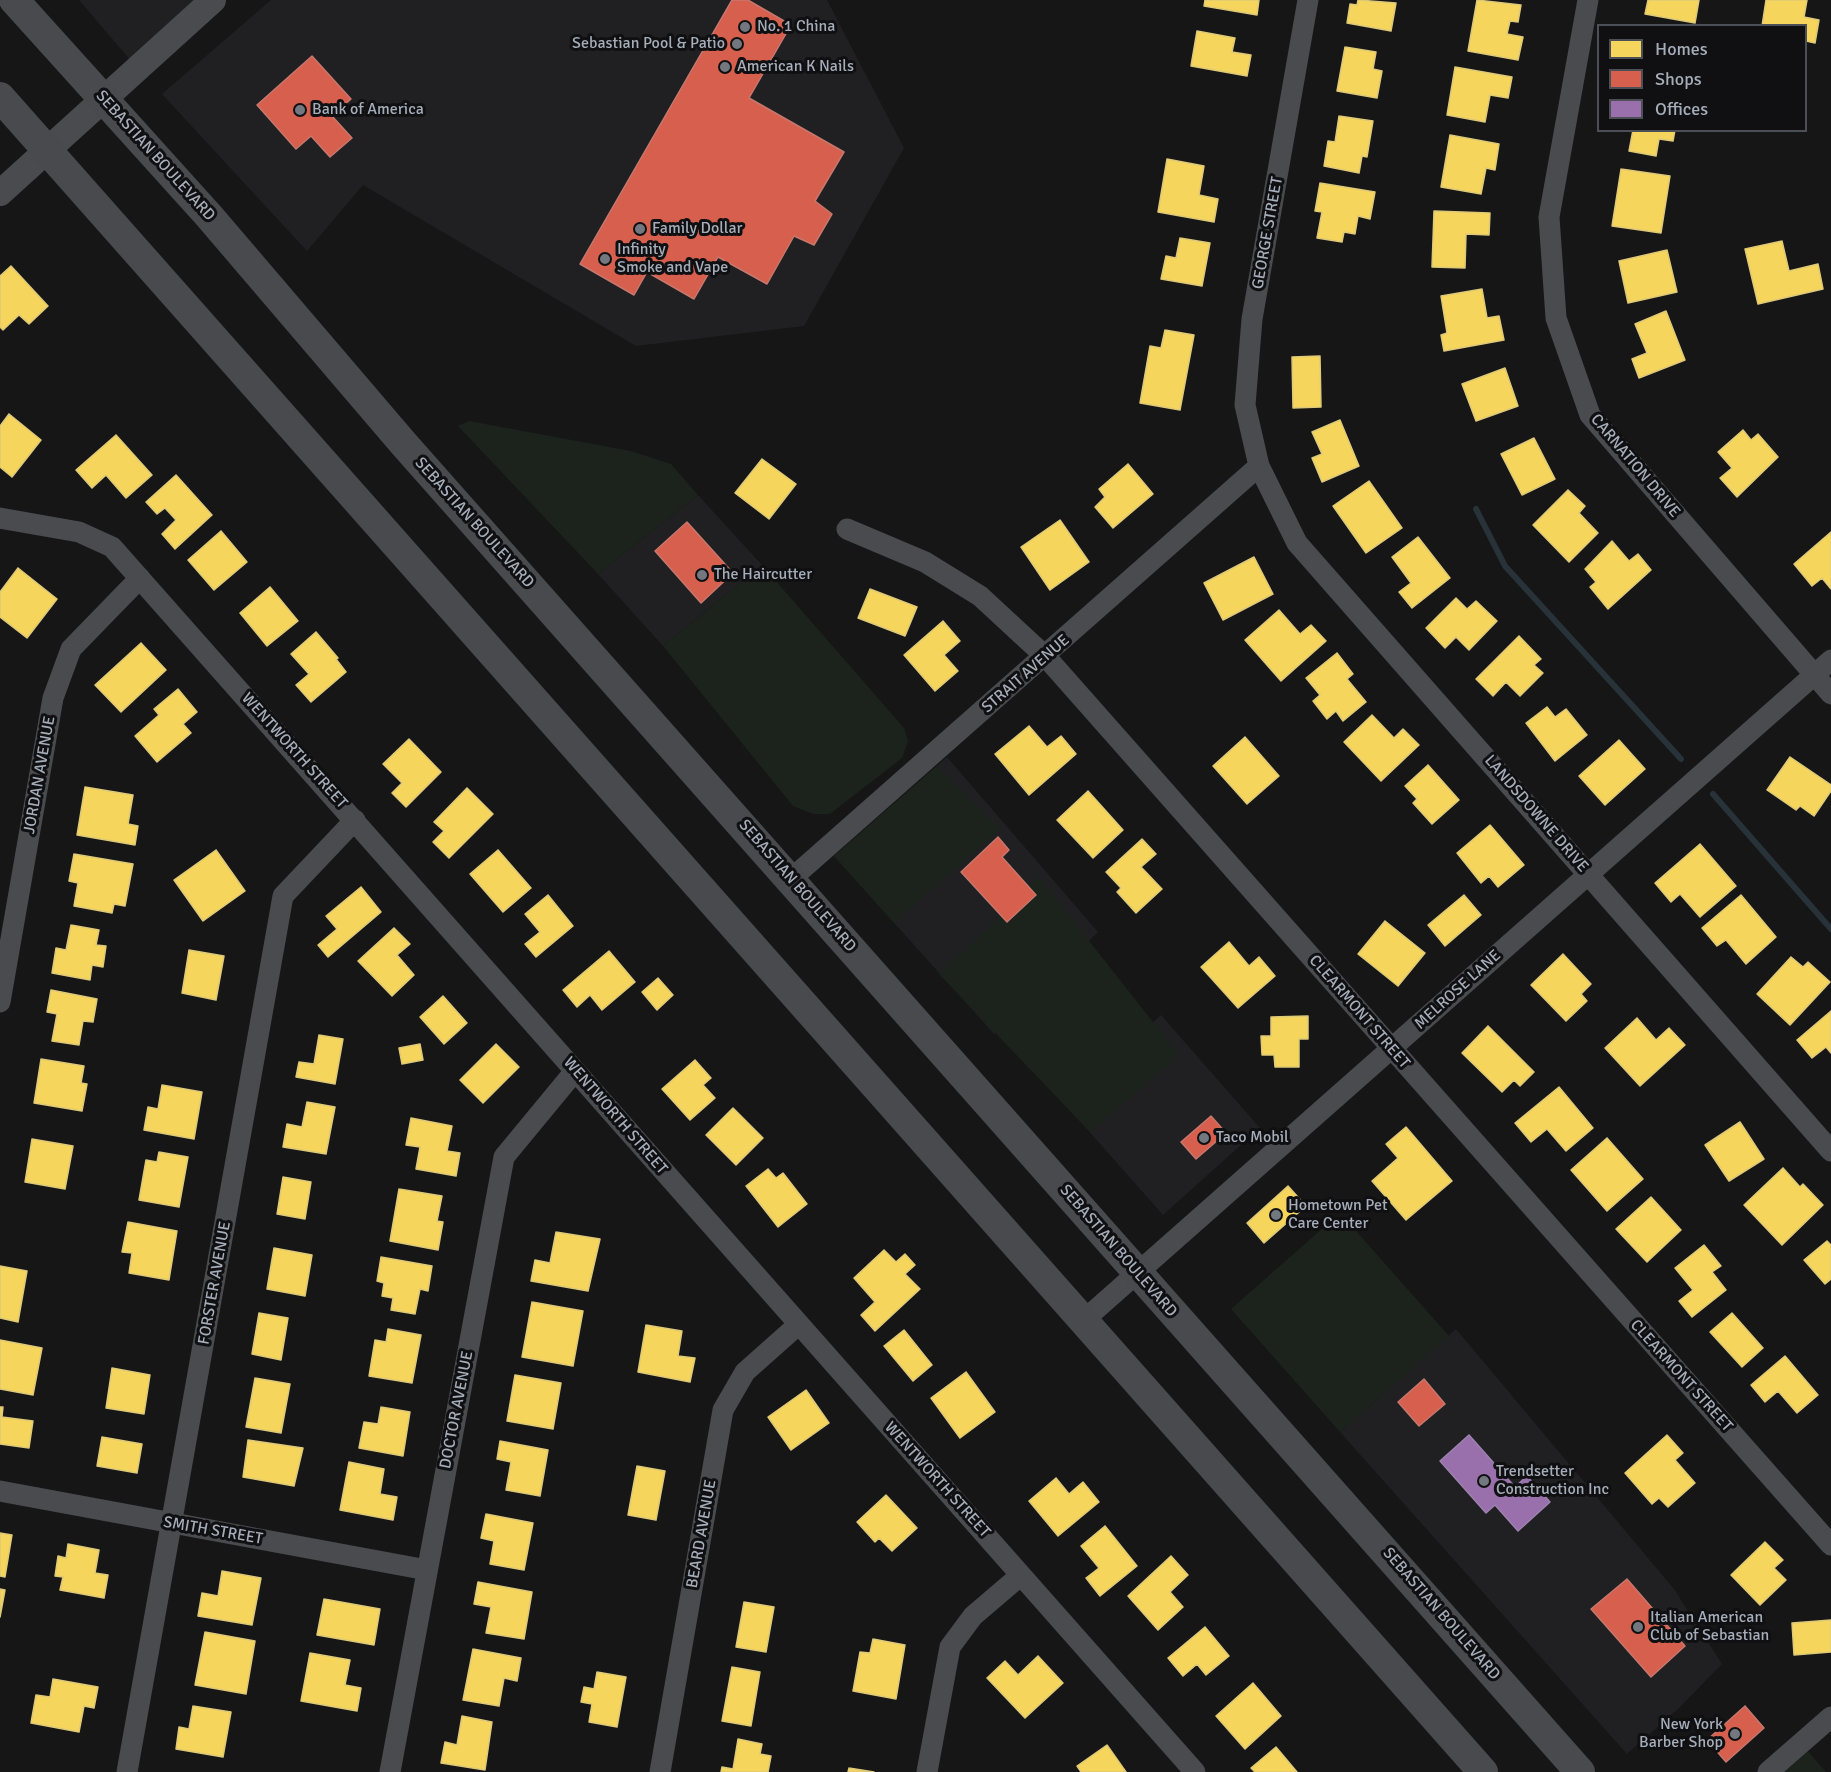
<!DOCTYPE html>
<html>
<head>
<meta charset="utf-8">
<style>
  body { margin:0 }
  #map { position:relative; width:1831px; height:1772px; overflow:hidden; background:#161616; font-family:Signika,sans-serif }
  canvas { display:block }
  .legend { position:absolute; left:1597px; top:24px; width:210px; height:108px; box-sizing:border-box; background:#101012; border:2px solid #4c4f55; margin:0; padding:8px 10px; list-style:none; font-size:18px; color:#a5adb9 }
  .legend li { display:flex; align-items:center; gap:12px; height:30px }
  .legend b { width:30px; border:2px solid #4c4f55 }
</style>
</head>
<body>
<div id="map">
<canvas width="1831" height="1772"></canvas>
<ul class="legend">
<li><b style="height:16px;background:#f6d55c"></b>Homes</li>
<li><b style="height:16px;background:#d6604d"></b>Shops</li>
<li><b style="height:16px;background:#9970ab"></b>Offices</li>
</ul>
</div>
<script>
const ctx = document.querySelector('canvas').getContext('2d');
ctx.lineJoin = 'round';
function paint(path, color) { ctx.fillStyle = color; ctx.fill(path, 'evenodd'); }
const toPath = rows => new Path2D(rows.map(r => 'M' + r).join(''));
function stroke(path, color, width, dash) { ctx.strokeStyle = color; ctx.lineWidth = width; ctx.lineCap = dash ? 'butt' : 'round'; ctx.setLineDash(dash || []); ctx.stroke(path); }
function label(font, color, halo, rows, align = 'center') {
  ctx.font = font + ' Signika,sans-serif'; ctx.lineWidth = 6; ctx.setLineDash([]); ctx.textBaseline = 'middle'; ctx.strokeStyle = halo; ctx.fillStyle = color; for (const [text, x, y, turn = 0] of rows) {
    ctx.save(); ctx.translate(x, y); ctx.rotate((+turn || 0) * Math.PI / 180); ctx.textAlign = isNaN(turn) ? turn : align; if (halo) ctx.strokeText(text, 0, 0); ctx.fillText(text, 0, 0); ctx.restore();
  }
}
paint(toPath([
  [79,0,198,0,131,61],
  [271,0,827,0,904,148,804,326,636,346,363,185,307,251,162,94],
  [698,495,762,565,663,646,598,574],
  [947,757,1098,932,994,1034,834,856],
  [1161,1015,1260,1128,1163,1215,1063,1102],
  [1456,1329,1674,1589,1722,1664,1678,1709,1627,1754,1340,1432]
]), '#202022');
paint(toPath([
  [469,421,631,451,671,464,698,495,598,574,458,426],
  [762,565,904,728,908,741,902,758,830,814,813,814,793,806,663,646],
  [937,766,1000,829,894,923,834,856],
  [1038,876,1179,1055,1090,1132,939,974,1001,916,1007,922,1036,895,1028,886],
  [1349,1223,1449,1336,1340,1432,1231,1309,1324,1227],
  [1805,1748,1826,1772,1779,1772]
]), '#1b231c');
const homes = toPath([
  [1205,0,1259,0,1257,15,1204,6,1205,0],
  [1358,0,1396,3,1391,31,1347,23,1350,4,1357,5,1358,0],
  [1477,0,1521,5,1518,22,1510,21,1507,34,1523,37,1518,60,1468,51,1477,0],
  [1648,0,1699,0,1695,23,1645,14,1648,0],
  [1766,0,1807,0,1804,17,1819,20,1815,43,1806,41,1806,26,1762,26,1766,0],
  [1197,31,1235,38,1232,52,1251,55,1247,76,1191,66,1197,31],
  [1345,47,1376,52,1373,69,1382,71,1377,98,1337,91,1345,47],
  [1455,67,1512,77,1508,98,1490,95,1485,122,1447,115,1455,67],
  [1339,116,1373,121,1367,157,1362,156,1359,173,1324,166,1328,141,1335,142,1339,116],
  [1633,130,1675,130,1673,141,1659,139,1656,156,1629,151,1633,130],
  [1450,135,1499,144,1495,170,1486,168,1481,194,1441,187,1450,135],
  [1167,159,1204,166,1199,195,1218,199,1214,222,1158,212,1167,159],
  [1621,169,1670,176,1661,233,1612,226,1621,169],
  [1320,183,1375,192,1370,219,1358,216,1355,234,1344,232,1342,242,1317,238,1322,212,1315,211,1320,183],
  [1434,211,1490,213,1489,235,1466,234,1465,268,1432,267,1434,211],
  [1180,238,1210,243,1202,286,1161,279,1166,256,1176,258,1180,238],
  [1782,241,1789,271,1818,264,1823,289,1758,304,1745,249,1782,241],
  [1667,250,1677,292,1628,303,1619,261,1667,250],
  [11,266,48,306,29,324,19,315,3,330,0,327,0,276,11,266],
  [1482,289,1487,318,1499,316,1504,340,1444,351,1441,335,1447,333,1441,296,1482,289],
  [1666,311,1685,360,1639,378,1632,359,1647,353,1635,324,1666,311],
  [1165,330,1194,335,1180,410,1140,403,1150,346,1161,348,1165,330],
  [1320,356,1321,407,1293,408,1292,357,1320,356],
  [1505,368,1518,406,1476,421,1462,384,1505,368],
  [9,414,41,440,12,477,0,467,0,426,9,414],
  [1340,420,1359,466,1322,482,1312,458,1322,454,1312,432,1340,420],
  [1743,430,1751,440,1758,434,1778,457,1737,497,1720,478,1732,468,1718,452,1743,430],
  [116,435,152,475,126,498,106,475,92,488,76,470,116,435],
  [1534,438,1555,479,1522,495,1501,454,1534,438],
  [762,459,796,484,769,519,735,493,762,459],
  [1128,464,1153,494,1113,528,1095,507,1105,497,1099,489,1128,464],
  [176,475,212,515,175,549,162,534,176,520,165,508,157,514,146,502,176,475],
  [1369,481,1402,528,1366,553,1333,506,1369,481],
  [1568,490,1585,506,1579,513,1598,533,1569,562,1533,525,1568,490],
  [1060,520,1089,562,1050,590,1021,547,1060,520],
  [221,531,247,562,214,590,188,560,221,531],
  [1831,532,1831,589,1822,578,1812,586,1794,564,1831,532],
  [1418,537,1450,578,1412,608,1399,592,1411,583,1392,557,1418,537],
  [1612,541,1629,561,1638,554,1651,570,1608,609,1590,587,1596,582,1585,569,1612,541],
  [1254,557,1273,594,1223,620,1204,583,1254,557],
  [18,568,57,599,27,638,0,617,0,592,18,568],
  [270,587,298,621,267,646,240,613,270,587],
  [870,589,917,607,905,636,858,618,870,589],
  [1456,598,1467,609,1476,601,1497,621,1469,650,1456,637,1445,648,1426,628,1456,598],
  [1279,610,1300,634,1311,625,1326,641,1281,681,1245,640,1279,610],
  [943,621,960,641,944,655,958,671,935,691,904,655,943,621],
  [316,632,338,658,336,659,346,672,311,702,296,685,309,674,291,654,316,632],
  [1519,636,1541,659,1534,665,1543,673,1520,696,1506,682,1493,696,1476,679,1519,636],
  [141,643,166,670,121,712,95,685,141,643],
  [1337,653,1353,674,1347,679,1366,702,1343,721,1336,711,1327,719,1313,701,1320,695,1306,678,1337,653],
  [178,689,197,712,183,724,191,733,157,762,135,736,159,715,154,709,178,689],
  [1547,707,1555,717,1566,709,1587,735,1555,761,1526,723,1547,707],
  [1372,715,1394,738,1403,729,1419,745,1381,781,1344,742,1372,715],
  [1029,726,1047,747,1061,736,1076,754,1029,795,995,754,1029,726],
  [1245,737,1279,776,1247,804,1213,766,1245,737],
  [409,739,441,772,406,807,392,793,402,783,383,764,409,739],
  [1619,740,1645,769,1605,805,1579,776,1619,740],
  [1790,757,1831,785,1831,791,1814,816,1800,806,1796,810,1767,790,1790,757],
  [1428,765,1459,800,1432,824,1413,803,1417,799,1405,786,1428,765],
  [85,787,133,795,128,824,138,826,135,845,77,835,85,787],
  [467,788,493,814,449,858,433,842,444,831,434,822,467,788],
  [1088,791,1123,830,1093,858,1057,820,1088,791],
  [1490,825,1524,865,1498,887,1489,876,1481,883,1457,853,1490,825],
  [1142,839,1156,854,1141,867,1162,889,1136,913,1117,892,1121,888,1106,872,1142,839],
  [1700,844,1736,886,1700,917,1680,894,1671,902,1655,883,1700,844],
  [216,850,245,891,203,921,174,880,216,850],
  [498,850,531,888,503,912,470,874,498,850],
  [74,854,133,864,125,906,114,904,112,913,74,906,78,883,69,881,74,854],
  [361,887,381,912,328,957,318,945,337,929,326,916,361,887],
  [548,895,573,926,536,957,525,944,540,932,525,914,548,895],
  [1464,895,1481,915,1445,946,1428,925,1464,895],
  [1741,895,1776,937,1746,964,1726,940,1717,946,1702,928,1741,895],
  [1385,921,1425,953,1398,986,1358,954,1385,921],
  [71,925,99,930,96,945,106,946,103,967,92,965,90,980,52,973,56,948,66,950,71,925],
  [394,928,410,944,397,955,414,975,392,996,358,961,394,928],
  [1229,942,1249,966,1259,957,1275,976,1238,1008,1201,967,1229,942],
  [189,950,224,956,216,1000,182,993,189,950],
  [609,951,635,982,602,1010,590,995,577,1007,563,990,609,951],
  [1563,954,1591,984,1581,994,1587,1001,1566,1021,1531,985,1563,954],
  [1791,957,1803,967,1808,962,1830,982,1790,1025,1757,994,1791,957],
  [658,978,673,995,657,1010,642,992,658,978],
  [51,990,97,999,93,1022,83,1021,79,1045,52,1041,57,1014,47,1012,51,990],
  [443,996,467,1023,444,1044,420,1017,443,996],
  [1831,1011,1831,1053,1826,1047,1812,1058,1797,1040,1831,1011],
  [1308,1016,1308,1039,1299,1039,1299,1067,1275,1067,1274,1055,1262,1055,1261,1036,1271,1036,1271,1017,1308,1016],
  [1637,1018,1656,1040,1669,1028,1685,1045,1640,1086,1605,1048,1637,1018],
  [1488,1026,1534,1072,1520,1086,1514,1080,1502,1092,1462,1053,1488,1026],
  [319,1035,343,1039,335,1084,296,1077,299,1062,314,1064,319,1035],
  [420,1044,423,1060,402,1064,399,1048,420,1044],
  [496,1044,519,1067,483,1103,460,1080,496,1044],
  [41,1059,84,1066,81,1083,87,1084,82,1111,34,1103,41,1059],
  [695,1060,711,1078,703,1085,715,1098,690,1120,662,1089,695,1060],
  [162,1085,202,1092,194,1139,144,1130,148,1107,158,1109,162,1085],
  [1559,1087,1593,1128,1566,1151,1547,1129,1531,1142,1515,1123,1559,1087],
  [307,1102,335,1107,326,1154,283,1147,287,1124,302,1127,307,1102],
  [733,1108,763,1138,736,1165,706,1135,733,1108],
  [411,1118,452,1126,447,1151,460,1153,456,1176,416,1169,420,1147,406,1145,411,1118],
  [1740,1122,1764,1159,1729,1181,1705,1145,1740,1122],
  [1406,1127,1452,1181,1406,1220,1372,1181,1398,1158,1386,1144,1406,1127],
  [1607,1138,1643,1179,1607,1211,1571,1170,1607,1138],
  [32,1139,73,1146,65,1189,25,1182,32,1139],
  [159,1152,188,1157,179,1207,139,1200,146,1160,157,1162,159,1152],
  [1783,1168,1800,1187,1803,1184,1823,1205,1782,1245,1744,1205,1783,1168],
  [768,1169,776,1178,783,1173,807,1204,778,1227,746,1186,768,1169],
  [283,1177,311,1182,305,1219,277,1214,283,1177],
  [1288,1186,1306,1206,1264,1243,1247,1223,1288,1186],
  [399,1189,442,1196,437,1221,443,1222,438,1250,390,1241,399,1189],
  [1651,1197,1681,1230,1647,1262,1616,1229,1651,1197],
  [128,1222,177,1231,169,1280,129,1273,132,1253,122,1252,128,1222],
  [556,1232,600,1239,588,1291,531,1281,535,1260,550,1263,556,1232],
  [1827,1241,1831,1245,1831,1279,1825,1284,1804,1260,1827,1241],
  [1704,1245,1721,1266,1712,1272,1726,1290,1692,1317,1679,1301,1693,1290,1675,1268,1704,1245],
  [274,1248,312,1255,305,1296,267,1289,274,1248],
  [884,1250,896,1262,905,1254,915,1265,905,1274,920,1289,875,1331,861,1315,875,1302,854,1278,884,1250],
  [381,1257,432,1266,428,1291,420,1289,415,1314,391,1310,393,1298,382,1296,384,1283,377,1281,381,1257],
  [0,1266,27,1271,18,1322,0,1318,0,1266],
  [532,1302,583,1311,573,1366,522,1357,532,1302],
  [259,1313,288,1318,281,1360,252,1354,259,1313],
  [1732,1313,1763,1348,1742,1367,1710,1332,1732,1313],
  [646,1325,682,1331,678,1356,695,1358,690,1382,638,1372,646,1325],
  [388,1329,421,1335,412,1383,369,1376,375,1340,386,1342,388,1329],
  [904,1330,932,1365,913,1381,884,1346,904,1330],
  [0,1340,42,1348,33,1395,0,1389,0,1340],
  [1785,1356,1818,1395,1797,1413,1778,1391,1765,1402,1751,1385,1785,1356],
  [112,1368,150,1375,144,1414,106,1408,112,1368],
  [966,1372,995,1412,960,1438,931,1398,966,1372],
  [515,1375,561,1383,553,1429,507,1421,515,1375],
  [255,1378,290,1384,281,1433,246,1427,255,1378],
  [806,1390,829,1423,791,1450,768,1417,806,1390],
  [0,1407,3,1407,2,1417,33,1421,29,1448,0,1444,0,1407],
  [381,1407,410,1412,403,1456,359,1448,364,1422,378,1424,381,1407],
  [1667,1435,1683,1453,1675,1460,1695,1483,1668,1507,1659,1498,1652,1504,1625,1473,1667,1435],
  [102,1437,142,1444,137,1473,97,1466,102,1437],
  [248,1440,303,1448,294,1486,243,1477,248,1440],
  [500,1441,548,1450,540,1496,506,1490,511,1462,497,1459,500,1441],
  [349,1462,384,1469,380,1494,397,1497,393,1520,340,1510,349,1462],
  [637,1466,665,1471,656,1520,628,1515,637,1466],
  [1056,1478,1069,1494,1083,1482,1099,1502,1058,1536,1029,1501,1056,1478],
  [886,1495,917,1528,892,1551,879,1538,875,1542,857,1522,886,1495],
  [486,1514,533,1523,524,1570,490,1564,494,1541,481,1538,486,1514],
  [1105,1526,1137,1566,1100,1596,1086,1578,1099,1568,1081,1546,1105,1526],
  [0,1533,12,1535,5,1577,0,1576,0,1533],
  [1765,1542,1783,1560,1774,1568,1786,1580,1760,1605,1731,1575,1765,1542],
  [68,1544,99,1550,95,1573,108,1575,104,1598,60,1590,63,1577,55,1576,58,1556,66,1558,68,1544],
  [1171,1556,1188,1575,1170,1592,1183,1607,1158,1630,1128,1596,1171,1556],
  [222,1571,261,1578,252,1625,198,1616,202,1593,218,1596,222,1571],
  [478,1582,532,1592,524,1639,486,1633,491,1607,474,1604,478,1582],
  [0,1589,5,1590,0,1617,0,1589],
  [324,1599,380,1609,374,1645,317,1635,324,1599],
  [744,1602,774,1607,766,1652,736,1647,744,1602],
  [1831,1620,1831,1652,1794,1655,1792,1623,1831,1620],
  [1205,1627,1229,1656,1206,1675,1197,1664,1183,1676,1168,1658,1205,1627],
  [205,1632,255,1641,246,1694,195,1685,205,1632],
  [873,1639,905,1645,896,1699,853,1691,860,1652,870,1653,873,1639],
  [473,1649,521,1658,517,1681,504,1678,499,1706,463,1700,473,1649],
  [310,1653,350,1660,345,1685,361,1688,357,1711,301,1701,310,1653],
  [1038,1656,1063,1683,1025,1718,987,1678,1005,1661,1018,1675,1038,1656],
  [732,1667,760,1672,751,1726,722,1721,732,1667],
  [597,1672,626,1677,617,1727,589,1722,592,1704,581,1702,584,1687,594,1689,597,1672],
  [53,1679,98,1687,94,1708,84,1706,79,1732,31,1723,36,1695,50,1697,53,1679],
  [1253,1683,1281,1716,1245,1749,1216,1716,1253,1683],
  [193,1706,231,1712,223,1757,176,1749,179,1727,189,1729,193,1706],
  [462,1716,492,1722,485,1770,441,1763,445,1742,457,1745,462,1716],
  [738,1739,762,1744,760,1754,771,1756,768,1772,721,1772,722,1767,733,1769,738,1739],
  [1107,1745,1126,1772,1081,1772,1077,1766,1107,1745],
  [1276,1747,1297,1772,1255,1772,1251,1768,1276,1747],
  [849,1768,874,1772,848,1772,849,1768]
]);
paint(homes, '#f6d55c');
stroke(homes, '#dec978', 1.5);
const shops = toPath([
  [732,0,748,0,791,25,749,98,844,152,815,201,832,214,814,245,794,236,767,284,718,257,694,299,647,272,634,295,580,264,732,0],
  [312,56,351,99,332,116,352,138,330,157,311,136,296,149,257,105,312,56],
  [687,522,733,573,701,603,655,551,687,522],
  [998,837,1009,850,1002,857,1036,895,1007,922,961,872,998,837],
  [1211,1116,1226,1133,1196,1159,1181,1142,1211,1116],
  [1424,1379,1445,1404,1419,1426,1398,1402,1424,1379],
  [1627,1579,1685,1646,1651,1677,1591,1609,1627,1579],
  [1745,1706,1764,1728,1726,1762,1707,1740,1745,1706]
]);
paint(shops, '#d6604d');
stroke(shops, '#c7776d', 1.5);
const offices = toPath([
  [1469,1435,1515,1487,1527,1476,1550,1502,1518,1531,1495,1505,1486,1513,1440,1461,1469,1435]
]);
paint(offices, '#9970ab');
stroke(offices, '#9d82af', 1.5);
stroke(toPath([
  [1476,509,1505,566,1681,759],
  [1713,794,1831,929]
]), '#283239', 6);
stroke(toPath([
  [1308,0,1252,319,1245,405,1259,466,1297,543,1831,1151],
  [1588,0,1549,217,1556,318,1590,415,1831,694],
  [0,518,79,532,112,547,1195,1772],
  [847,529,925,562,980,596,1046,657,1831,1545],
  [791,879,1259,466],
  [0,1002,53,698,71,649,140,578],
  [1084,1320,1831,660],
  [0,1491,427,1570],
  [127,1772,283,896,355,820],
  [390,1772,504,1157,575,1071],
  [660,1772,723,1410,745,1372,799,1324],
  [927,1772,950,1647,973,1616,1021,1575],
  [1768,1772,1831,1717]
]), '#494b4f', 21);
stroke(toPath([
  [0,193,213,0]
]), '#494b4f', 26);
stroke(toPath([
  [14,0,209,216,403,443,1580,1772],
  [0,97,1483,1772]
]), '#484a4d', 30);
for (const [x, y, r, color] of [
  [745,27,6,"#737880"],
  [737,44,6,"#737880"],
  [725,67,6,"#737880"],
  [300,110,6,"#737880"],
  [640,229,6,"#737880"],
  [605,259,6,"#737880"],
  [702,575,6,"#737880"],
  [1204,1138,6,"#737880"],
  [1276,1215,6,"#737880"],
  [1484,1481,6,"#737880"],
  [1638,1627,6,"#737880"],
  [1735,1734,6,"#737880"]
]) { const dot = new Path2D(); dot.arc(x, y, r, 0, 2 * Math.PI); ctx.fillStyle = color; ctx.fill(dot); stroke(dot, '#101012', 2); }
label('16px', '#a5adb9', '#101012', [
  ["No. 1 China",757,27],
  ["Sebastian Pool & Patio",725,44,"right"],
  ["American K Nails",737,67],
  ["Bank of America",312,110],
  ["Family Dollar",652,229],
  ["Infinity",617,250],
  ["Smoke and Vape",617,268],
  ["The Haircutter",714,575],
  ["Taco Mobil",1216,1138],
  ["Hometown Pet",1288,1206],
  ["Care Center",1288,1224],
  ["Trendsetter",1496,1472],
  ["Construction Inc",1496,1490],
  ["Italian American",1650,1618],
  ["Club of Sebastian",1650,1636],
  ["New York",1723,1725,"right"],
  ["Barber Shop",1723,1743,"right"]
], 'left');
label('16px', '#a5adb9', '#101012', [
  ["SEBASTIAN BOULEVARD",155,156,48],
  ["GEORGE STREET",1268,233,-80],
  ["CARNATION DRIVE",1635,466,50],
  ["SEBASTIAN BOULEVARD",474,523,48],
  ["STRAIT AVENUE",1026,674,-41],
  ["WENTWORTH STREET",294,751,48],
  ["JORDAN AVENUE",40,775,-80],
  ["LANDSDOWNE DRIVE",1536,814,49],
  ["SEBASTIAN BOULEVARD",797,886,49],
  ["MELROSE LANE",1458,990,-42],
  ["CLEARMONT STREET",1359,1012,49],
  ["WENTWORTH STREET",615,1116,49],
  ["SEBASTIAN BOULEVARD",1118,1251,49],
  ["FORSTER AVENUE",215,1283,-80],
  ["CLEARMONT STREET",1681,1376,48],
  ["DOCTOR AVENUE",457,1410,-79],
  ["WENTWORTH STREET",937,1480,48],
  ["SMITH STREET",213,1531,10],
  ["BEARD AVENUE",702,1534,-80],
  ["SEBASTIAN BOULEVARD",1441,1614,49]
]);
</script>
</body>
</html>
